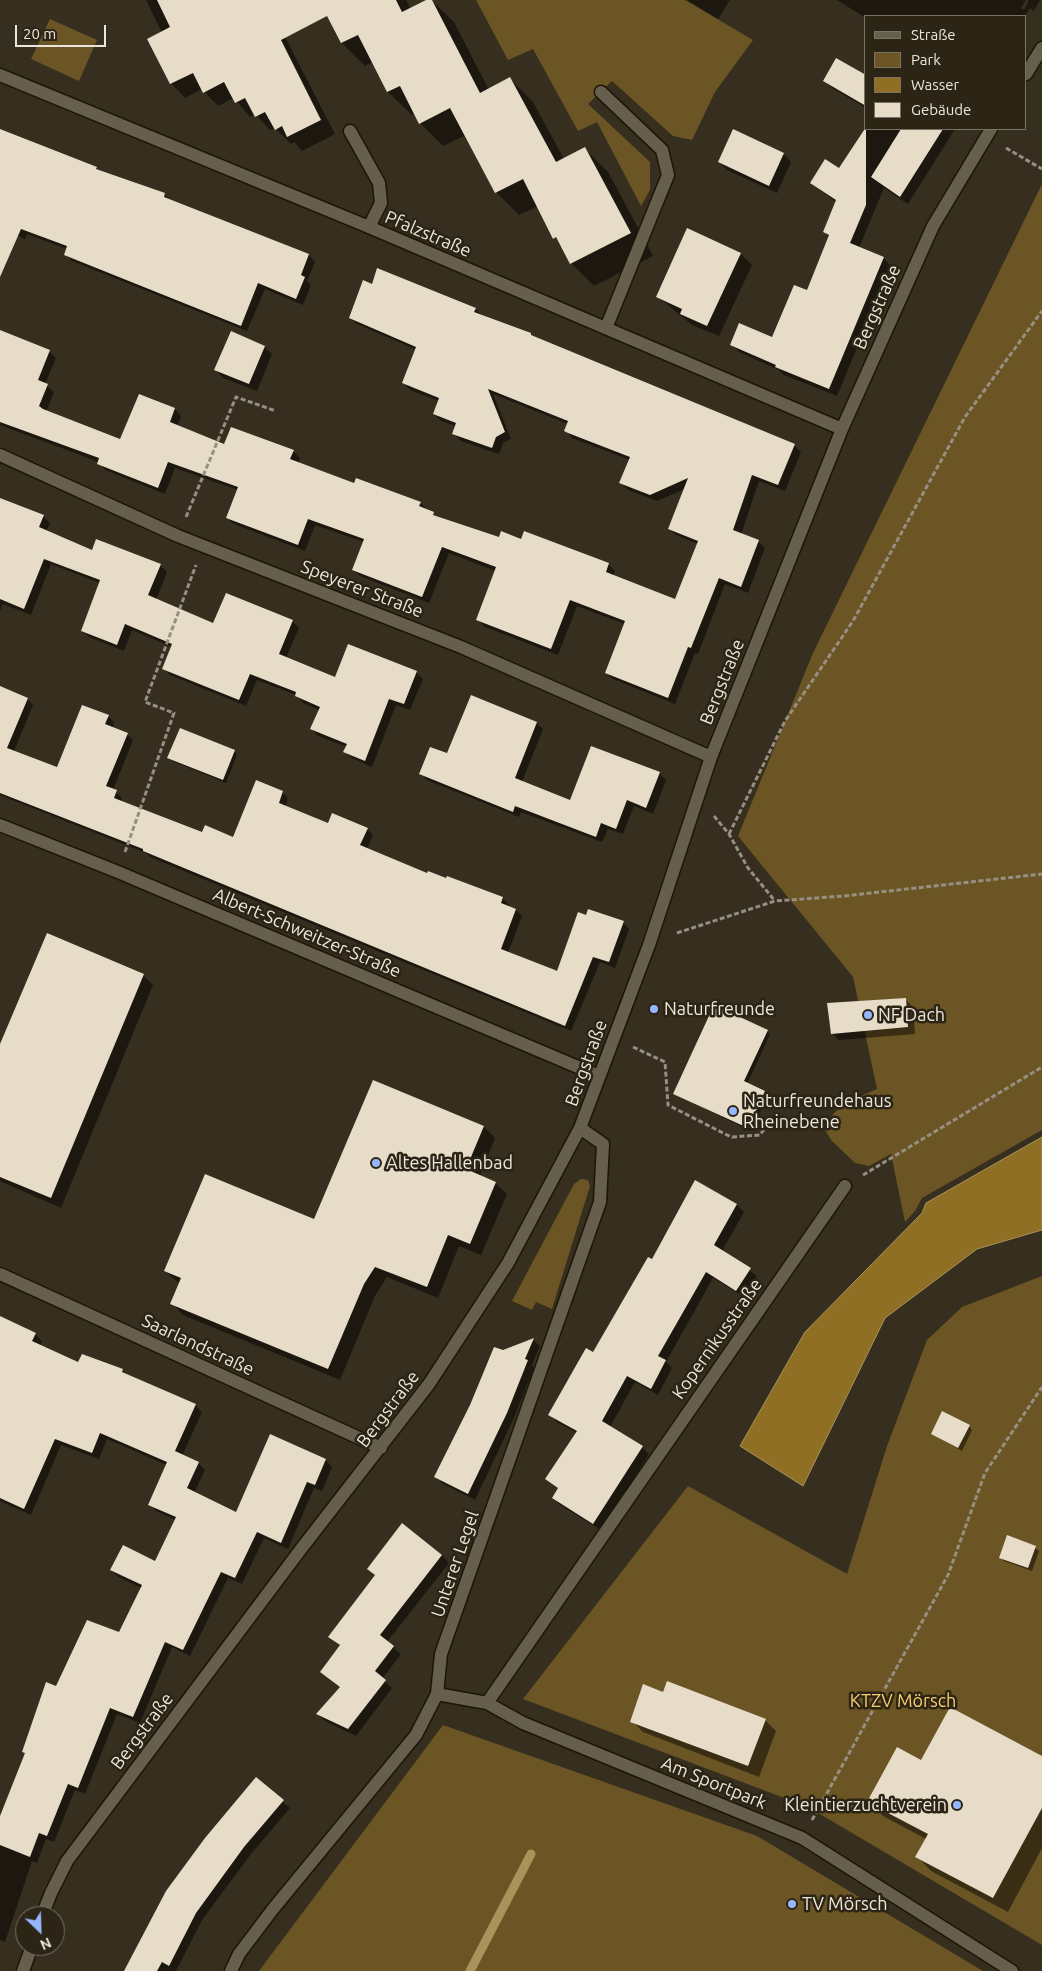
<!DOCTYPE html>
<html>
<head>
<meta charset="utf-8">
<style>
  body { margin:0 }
  #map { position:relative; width:1042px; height:1971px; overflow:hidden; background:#362e1e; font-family:Ubuntu,sans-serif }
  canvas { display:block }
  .legend { position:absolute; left:864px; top:15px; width:162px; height:115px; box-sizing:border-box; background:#2c2415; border:1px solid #787265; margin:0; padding:6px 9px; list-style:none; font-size:15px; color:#ebe6dc }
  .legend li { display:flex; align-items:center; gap:10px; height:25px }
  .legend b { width:25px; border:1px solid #787265 }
  .north { position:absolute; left:15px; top:1906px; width:50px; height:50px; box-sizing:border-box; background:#2c2415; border:1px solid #787265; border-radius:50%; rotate:156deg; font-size:14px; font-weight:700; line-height:20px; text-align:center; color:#ebe6dc }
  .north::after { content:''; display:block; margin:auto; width:18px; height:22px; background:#96b6fd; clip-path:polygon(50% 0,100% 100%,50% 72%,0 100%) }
  .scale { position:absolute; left:15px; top:25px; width:91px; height:22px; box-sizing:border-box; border:2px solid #ebe6dc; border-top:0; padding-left:6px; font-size:15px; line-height:18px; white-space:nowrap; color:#ebe6dc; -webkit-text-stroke:4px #2c2415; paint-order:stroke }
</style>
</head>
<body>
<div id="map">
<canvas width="1042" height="1971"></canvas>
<ul class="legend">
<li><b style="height:6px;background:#675f4d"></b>Straße</li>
<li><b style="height:14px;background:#6b5524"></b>Park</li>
<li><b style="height:14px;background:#8e6f23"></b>Wasser</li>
<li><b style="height:14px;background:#e6dcc7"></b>Gebäude</li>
</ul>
<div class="north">N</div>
<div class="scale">20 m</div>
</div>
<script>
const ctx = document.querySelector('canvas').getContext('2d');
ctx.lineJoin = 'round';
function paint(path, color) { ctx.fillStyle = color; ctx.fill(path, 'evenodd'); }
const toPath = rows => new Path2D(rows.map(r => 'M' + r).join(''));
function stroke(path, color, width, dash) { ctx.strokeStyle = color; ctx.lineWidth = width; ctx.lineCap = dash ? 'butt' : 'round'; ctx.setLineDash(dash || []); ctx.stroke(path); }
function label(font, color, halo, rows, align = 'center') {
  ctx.font = font + ' Ubuntu,sans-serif'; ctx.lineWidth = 5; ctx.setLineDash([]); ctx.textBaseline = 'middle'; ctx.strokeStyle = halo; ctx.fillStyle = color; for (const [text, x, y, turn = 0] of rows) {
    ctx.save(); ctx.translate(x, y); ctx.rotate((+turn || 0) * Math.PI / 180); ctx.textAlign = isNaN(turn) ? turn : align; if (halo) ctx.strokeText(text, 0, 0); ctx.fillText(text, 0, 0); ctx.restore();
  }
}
paint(toPath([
  [476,0,685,0,753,40,715,92,692,140,673,136,612,81,588,104,650,162,650,190,641,206,597,122,578,131,533,49,508,60],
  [50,19,97,40,79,81,31,59],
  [1042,184,1042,1130,922,1198,915,1211,905,1222,891,1154,869,1166,855,1163,831,1140,823,1126,836,1111,856,1098,877,1089,853,977,738,836,813,653],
  [581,1179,588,1180,590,1186,552,1309,536,1302,532,1310,512,1301,574,1184],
  [1042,1276,1042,1945,808,1807,523,1699,688,1486,847,1574,887,1446,927,1340,962,1307],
  [443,1725,757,1836,983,1971,259,1971]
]), '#6b5524');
const water = toPath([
  [1042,1137,1042,1230,977,1249,885,1318,803,1486,740,1446,805,1332,922,1213,926,1203,1042,1137]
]);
paint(water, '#8e6f23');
stroke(water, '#aa935a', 1);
paint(toPath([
  [146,0,266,0,335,134,302,151,294,142,291,144,275,128,270,130,255,114,250,117,234,98,218,106,202,89,185,98,171,83,162,33],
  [319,0,406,0,411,9,431,0,454,22,489,90,510,79,533,102,564,159,585,149,608,172,653,256,594,286,571,263,538,206,519,215,496,192,466,135,443,146,420,123,415,113,412,115,388,92,373,62,365,66,342,43],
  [687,0,730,0,718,19],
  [837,0,1026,0,1021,8,1024,10,1029,0,1040,0,1034,11,1030,8,1025,16,866,18],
  [866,77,866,108,832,88,824,80],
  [866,129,955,129,908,204,884,188,859,248,883,258,891,266,837,396,784,375,779,370,739,352,731,344,773,339,808,291,829,237,824,232,836,202,811,183,839,170],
  [734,131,784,154,791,162,777,193,727,170,719,162],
  [96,168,100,172,164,194,171,201,309,255,315,262,307,281,311,285,303,305,265,289,247,331,72,261,65,254,67,249,27,234,25,239,0,228],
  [741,254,752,265,719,336,692,325,657,296],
  [372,285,475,309,482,315,794,445,801,452,785,491,759,481,741,535,758,541,765,548,748,593,725,584,698,654,695,653,675,704,613,679,606,673,625,624,577,606,558,655,485,627,478,620,496,571,449,553,429,603,360,576,353,570,364,542,315,525,305,551,234,524,227,518,238,490,175,468,165,494,105,470,99,462,0,425,0,348,49,351,56,358,45,384,54,392,46,412,121,440,139,396,175,409,181,416,177,427,225,445,293,451,300,458,298,464,355,485,420,503,437,518,499,539,522,541,608,564,615,571,613,576,676,601,698,544,676,535,669,529,685,489,657,501,628,490,621,483,630,460,572,438,566,431,568,424,493,394,511,439,503,443,499,454,461,441,454,434,456,426,441,421,434,414,439,401,410,390,404,383,417,350,357,324,350,318],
  [264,347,272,354,257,391,223,378,216,370],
  [0,499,43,516,50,523,46,532,93,551,160,565,167,572,156,600,214,625,292,621,299,628,286,658,336,679,416,672,423,679,410,710,396,705,372,767,352,758,345,752,347,747,318,736,312,729,320,710,303,703,296,695,257,680,246,706,170,675,164,669,172,647,132,630,124,651,89,637,82,631,100,583,51,564,31,615,3,604,0,611],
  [0,688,27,699,33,705,14,751,57,769,108,716,114,722,113,728,127,734,133,740,113,790,122,798,121,802,203,834,234,838,282,792,288,798,285,807,329,824,367,829,373,835,367,849,427,875,446,880,448,877,503,898,509,905,508,907,516,910,522,916,508,953,557,972,623,922,629,929,615,968,600,962,571,1031,150,857,146,853,0,795],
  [536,723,543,729,522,782,571,801,592,748,659,773,666,780,653,814,634,806,623,834,608,829,602,842,521,812,519,817,427,780,421,774,448,755],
  [234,751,237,755,226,783,172,761,169,758],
  [143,975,153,985,61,1208,0,1181,0,1049],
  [905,999,913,1007,915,1034,839,1040,832,1033],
  [767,1031,770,1034,747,1084,768,1095,751,1131,674,1094],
  [374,1081,484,1127,495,1138,480,1176,495,1183,507,1194,481,1255,459,1246,438,1298,387,1277,375,1296,340,1380,183,1315,172,1303,180,1284,165,1271,315,1221],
  [696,1182,737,1205,744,1212,722,1251,757,1276,744,1297,713,1278,666,1362,672,1368,658,1395,635,1382,610,1427,642,1447,649,1454,601,1530,560,1505,553,1498,559,1489,547,1479,577,1433,557,1422,550,1415,593,1354,652,1261],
  [0,1318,35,1334,42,1341,40,1346,79,1364,122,1370,127,1375,195,1405,202,1412,182,1456,198,1463,205,1470,194,1493,237,1514,271,1436,326,1460,332,1467,322,1491,314,1488,288,1549,264,1538,242,1584,228,1578,190,1656,172,1647,140,1723,117,1714,85,1794,75,1790,54,1842,46,1839,37,1863,32,1861,5,1942,0,1940,0,1819,26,1754,24,1752,57,1688,120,1634,142,1588,118,1577,111,1570,156,1562,176,1520,156,1511,150,1504,167,1465,107,1439,99,1459,61,1445,31,1515,0,1501],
  [533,1340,540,1346,532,1365,534,1368,513,1420,475,1500,443,1484,436,1477,503,1351],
  [969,1426,972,1430,962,1451,932,1434],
  [1035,1548,1039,1551,1032,1571,1004,1561,1001,1558],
  [442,1555,449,1563,387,1642,401,1654,382,1679,392,1688,356,1736,325,1721,318,1714,341,1688,321,1672,340,1646,330,1637,376,1576,369,1569],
  [765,1720,776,1731,759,1777,643,1732,632,1721],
  [1042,1757,1042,1848,1008,1912,931,1871,917,1856,926,1839,883,1816,869,1801,922,1761],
  [256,1779,290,1808,251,1854,202,1920,176,1971,129,1971]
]), '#0007');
stroke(toPath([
  [470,1971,531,1854]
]), '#aa935a', 9);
paint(toPath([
  [157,0,396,0,402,12,426,0,432,0,480,93,510,77,556,162,585,147,631,233,570,264,556,237,553,239,523,179,495,193,450,108,419,124,400,86,387,92,358,35,341,43,327,16,281,40,321,120,287,137,282,126,275,130,265,112,255,117,245,98,235,103,224,82,203,93,193,73,170,84,147,39,170,27],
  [836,58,866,75,866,106,823,81],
  [866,127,866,205,850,243,884,257,829,389,775,367,776,365,730,345,739,323,772,337,794,285,807,290,829,235,823,232,836,200,810,183,825,159,839,168],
  [0,129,97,167,96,169,165,193,164,197,309,254,301,275,305,277,296,299,258,283,241,326,64,255,67,246,21,229,0,277],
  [733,129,784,153,769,186,718,162],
  [901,129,943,129,900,197,871,177],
  [687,228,741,253,707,326,680,314,682,309,656,297],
  [377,268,476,308,474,312,531,333,531,335,795,444,778,485,752,475,733,530,759,540,741,587,719,578,691,648,688,647,668,698,605,673,625,621,570,600,551,649,476,620,496,567,442,547,422,597,352,570,364,539,308,519,298,545,226,518,238,487,168,462,158,488,97,464,99,458,0,422,0,330,50,350,38,380,48,384,39,406,43,409,120,439,139,394,175,408,170,422,224,444,231,427,294,450,290,459,354,483,356,478,421,502,419,506,434,512,433,515,499,537,501,531,521,539,524,531,609,563,606,572,675,599,698,541,668,529,688,478,650,495,619,483,630,457,568,433,564,431,568,421,488,389,505,432,496,437,492,448,452,434,456,423,433,414,439,398,402,383,416,347,349,318,363,280,372,284],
  [231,331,265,346,249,384,214,370],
  [0,498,44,515,39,527,92,550,96,539,161,564,148,595,213,623,226,593,293,620,279,654,335,677,348,644,417,671,404,704,389,699,365,761,343,752,347,744,310,729,320,707,295,696,296,692,250,674,239,700,162,669,172,644,125,624,117,645,81,631,100,580,44,559,24,609,0,599],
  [0,686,28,698,7,748,57,767,82,705,109,715,105,724,128,733,106,786,117,790,114,798,202,832,205,825,233,837,256,780,283,791,279,803,328,823,332,813,368,828,360,845,427,873,428,871,446,878,447,876,503,897,501,903,516,909,501,949,555,970,557,971,578,912,586,915,588,909,624,921,609,962,593,957,565,1026,143,851,143,849,0,793],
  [471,695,537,722,515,778,570,800,591,746,660,772,646,808,627,800,616,829,601,823,596,837,515,806,513,812,419,774,430,747,447,753],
  [180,728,235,750,223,780,167,758],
  [47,933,144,974,51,1198,0,1177,0,1044],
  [906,998,908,1027,831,1034,827,1003],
  [714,1005,768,1030,744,1081,765,1091,748,1128,673,1094],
  [373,1080,484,1126,466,1169,496,1182,470,1244,448,1235,427,1287,375,1267,364,1284,328,1369,170,1304,181,1278,164,1271,205,1174,314,1219],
  [695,1180,737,1204,714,1245,751,1268,736,1291,706,1272,658,1356,666,1360,651,1389,627,1376,602,1421,643,1446,593,1524,552,1498,558,1488,545,1479,577,1431,548,1415,586,1348,593,1352,648,1257,652,1259],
  [0,1316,36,1333,32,1341,78,1362,82,1354,123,1369,122,1372,196,1404,175,1451,199,1462,187,1488,236,1512,270,1434,326,1459,315,1485,307,1482,281,1543,257,1532,235,1578,221,1572,183,1650,165,1642,133,1717,110,1708,78,1788,68,1784,47,1836,39,1833,30,1857,0,1845,0,1816,25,1753,22,1752,46,1682,56,1686,87,1620,119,1632,142,1585,110,1570,123,1545,155,1561,176,1517,148,1505,167,1462,100,1433,92,1453,55,1439,24,1509,0,1498],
  [534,1338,525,1359,528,1360,507,1413,468,1494,434,1477,470,1405,494,1347,503,1350],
  [942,1411,970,1425,958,1448,931,1434],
  [402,1523,442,1555,380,1635,394,1646,375,1671,386,1680,348,1729,316,1714,340,1687,320,1672,340,1645,328,1637,375,1575,367,1569],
  [1007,1535,1036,1546,1028,1568,999,1558],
  [667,1681,766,1719,748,1766,630,1722,643,1684,663,1692],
  [950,1707,1042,1756,1042,1808,993,1898,915,1857,928,1834,867,1802,897,1747,921,1760],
  [256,1777,284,1800,244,1847,196,1913,169,1966,162,1962,157,1971,124,1971,166,1891,205,1838]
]), '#e6dcc7');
const lane = toPath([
  [601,92,662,150,668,175,606,328],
  [350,131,379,183,381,203,369,227]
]);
const street = toPath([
  [1026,74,1042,48],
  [0,75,369,227,842,429],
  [0,455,178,536,461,647,711,757],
  [0,825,118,872,599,1076],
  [0,1274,381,1448],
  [437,1694,487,1703,523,1723,802,1838,1012,1971],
  [487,1703,845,1186],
  [42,1916,51,1893,67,1861,301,1549,429,1384,508,1263,580,1128,649,945,711,757,842,429,933,226,991,129],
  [23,1971,32,1946],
  [231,1971,239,1954,273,1909,416,1735,437,1694,441,1654,600,1202,603,1144,580,1128]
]);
stroke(lane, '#1d1607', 15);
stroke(street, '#1d1607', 15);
stroke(toPath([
  [1006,148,1042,169],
  [186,517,236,397,276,411],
  [714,816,729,834,748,868,775,901],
  [729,834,785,721,853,621,965,417,1042,311],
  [125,852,174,713,145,702,196,565],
  [677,933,775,901,844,896,1042,874],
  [633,1047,665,1062,668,1105,725,1134,732,1137,760,1135,773,1117],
  [863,1175,1042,1067],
  [812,1820,948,1575,985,1473,1042,1387]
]), '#968f82', 3, [5, 2.5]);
stroke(lane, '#675f4d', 12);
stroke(street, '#675f4d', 12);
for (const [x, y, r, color] of [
  [654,1009,5,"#96b6fd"],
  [868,1015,5,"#96b6fd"],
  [733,1111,5,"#96b6fd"],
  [376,1163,5,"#96b6fd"],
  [957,1805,5,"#96b6fd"],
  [792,1904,5,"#96b6fd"]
]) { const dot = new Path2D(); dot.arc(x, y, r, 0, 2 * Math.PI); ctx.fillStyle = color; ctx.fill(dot); stroke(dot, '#2c2415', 2); }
label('18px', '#ebe6dc', '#2c2415', [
  ["Pfalzstraße",428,234,23],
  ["Bergstraße",877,307,-66],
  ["Speyerer Straße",362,589,21],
  ["Bergstraße",722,682,-68],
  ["Albert-Schweitzer-Straße",307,933,23],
  ["Bergstraße",586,1063,-70],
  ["Kopernikusstraße",717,1339,-55],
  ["Saarlandstraße",198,1345,25],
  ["Bergstraße",388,1409,-53],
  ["Unterer Legel",455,1564,-71],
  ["Bergstraße",142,1731,-53],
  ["Am Sportpark",714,1783,22]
]);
label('18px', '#ebe6dc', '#2c2415', [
  ["Naturfreunde",664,1009],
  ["NF Dach",878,1015],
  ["Naturfreundehaus",743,1101],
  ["Rheinebene",743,1122],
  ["Altes Hallenbad",386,1163],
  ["Kleintierzuchtverein",947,1805,"right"],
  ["TV Mörsch",802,1904]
], 'left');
label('18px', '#f7cd6e', '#2c2415', [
  ["KTZV Mörsch",903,1701]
]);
</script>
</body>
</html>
